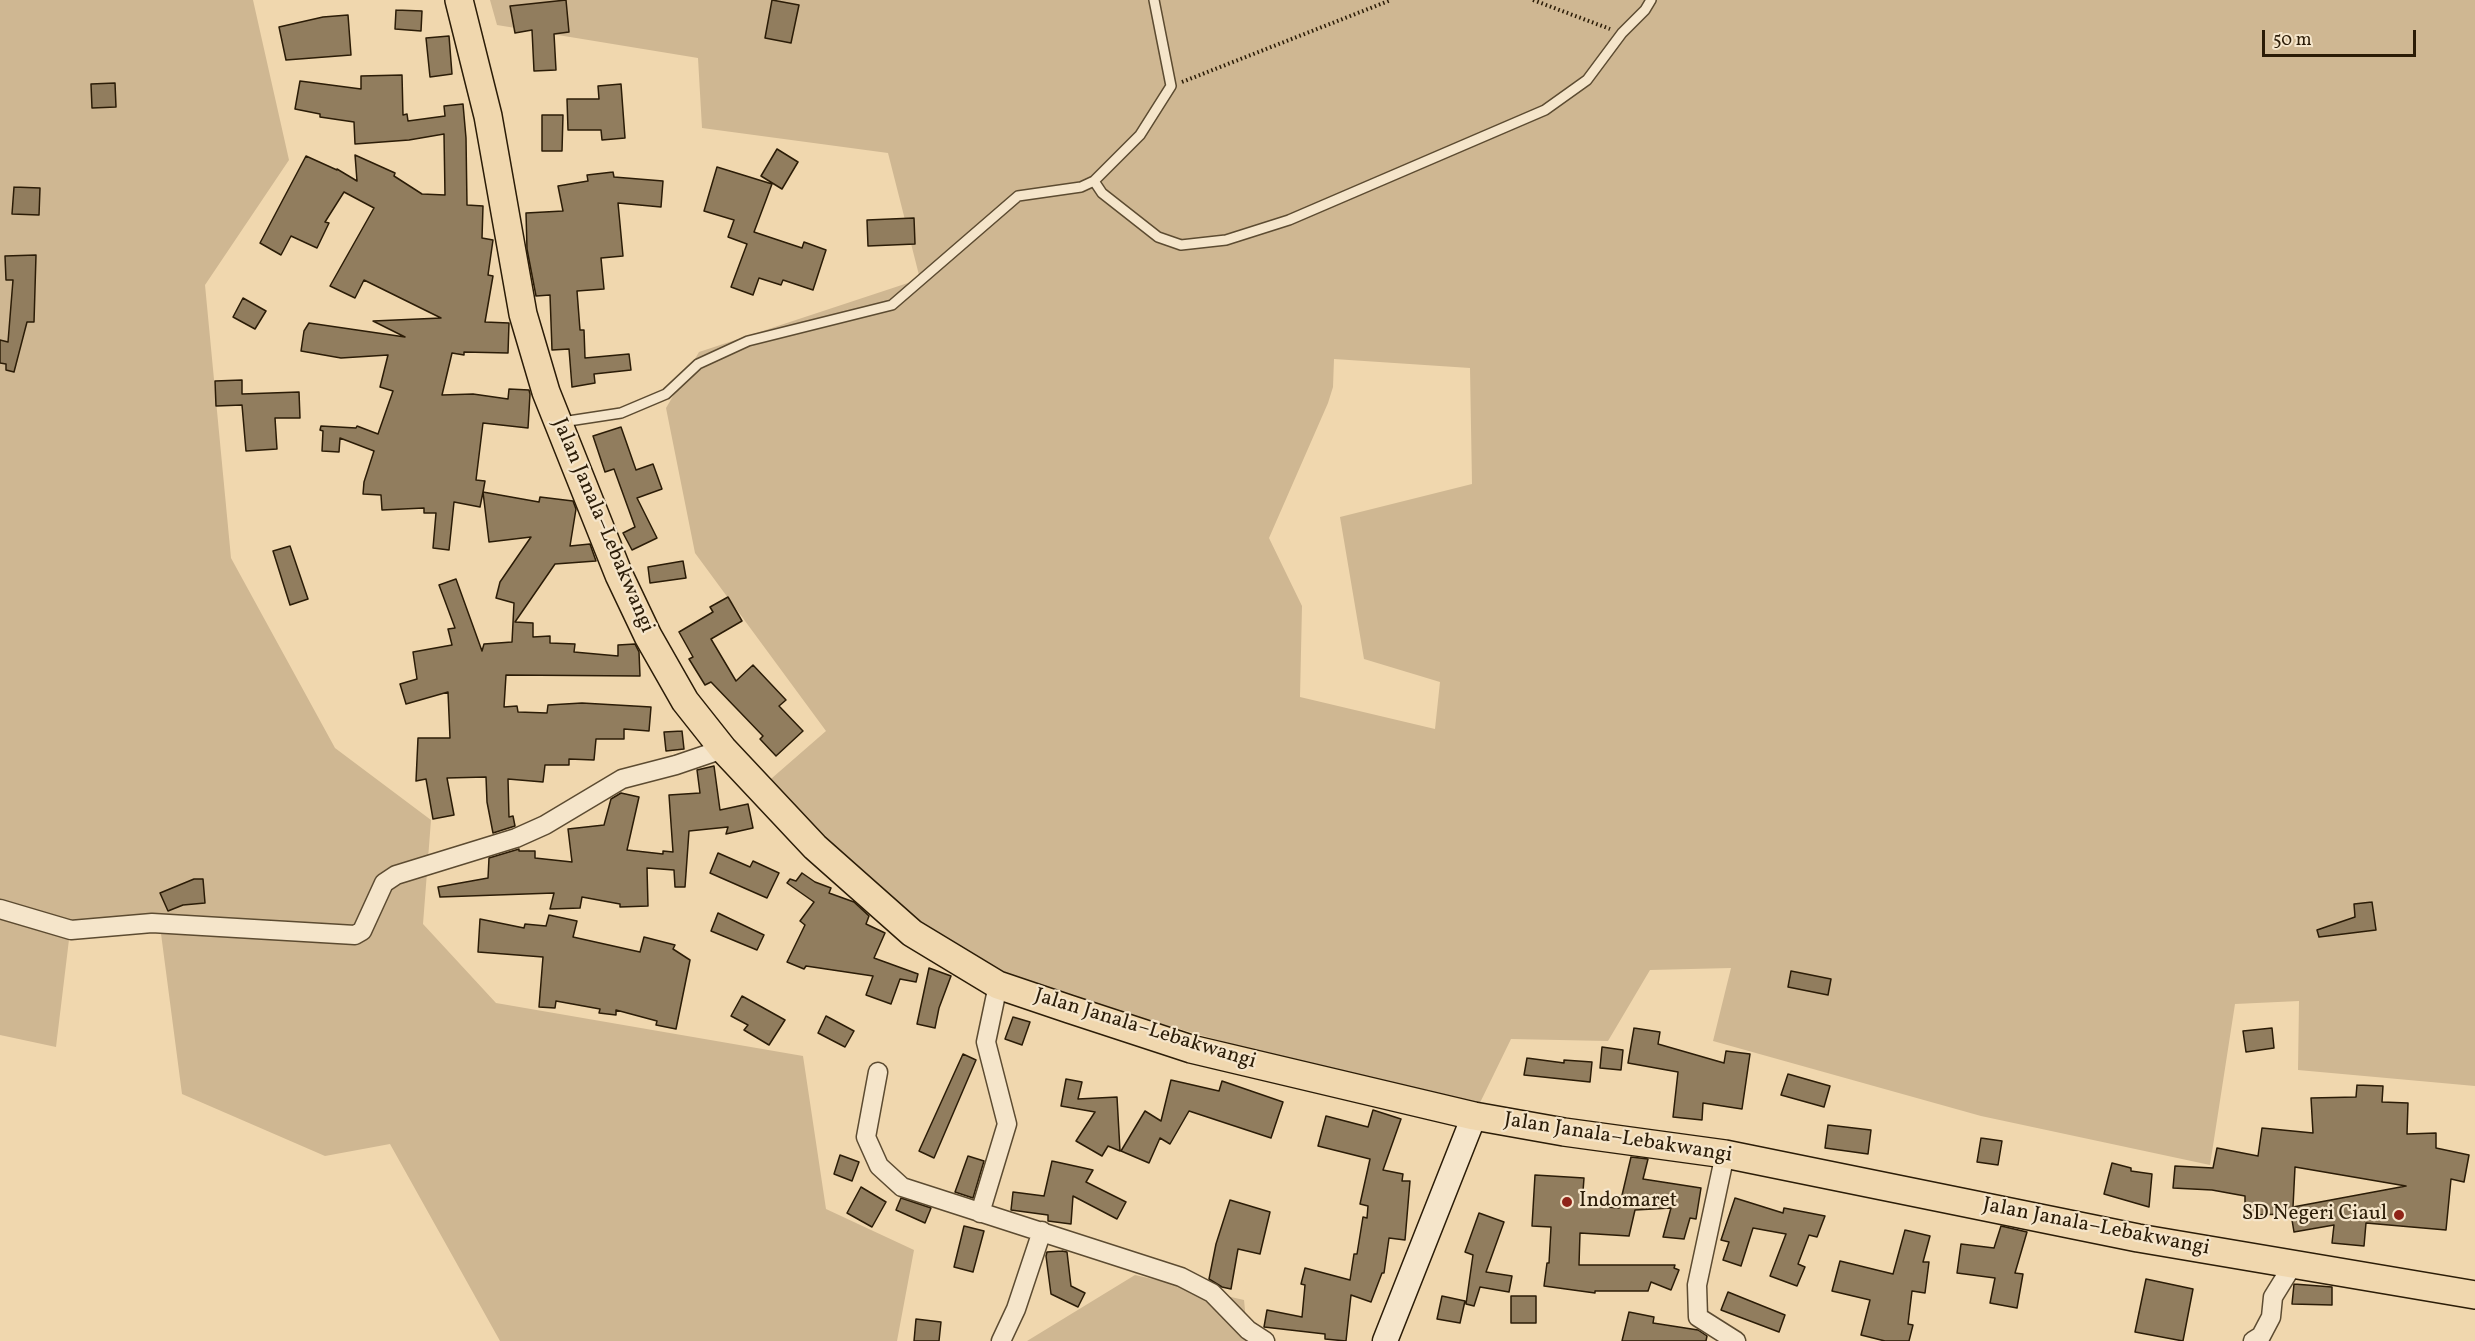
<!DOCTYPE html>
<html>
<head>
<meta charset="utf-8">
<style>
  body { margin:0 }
  #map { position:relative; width:2475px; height:1341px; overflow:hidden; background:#f0d7ae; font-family:Vollkorn,serif }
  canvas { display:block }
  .scale { position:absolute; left:2262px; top:30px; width:154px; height:27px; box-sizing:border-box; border:3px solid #2b1c07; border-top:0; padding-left:8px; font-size:18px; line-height:21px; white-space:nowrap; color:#2b1c07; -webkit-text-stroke:4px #f5e5ca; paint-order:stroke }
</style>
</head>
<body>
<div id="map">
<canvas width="2475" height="1341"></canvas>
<div class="scale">50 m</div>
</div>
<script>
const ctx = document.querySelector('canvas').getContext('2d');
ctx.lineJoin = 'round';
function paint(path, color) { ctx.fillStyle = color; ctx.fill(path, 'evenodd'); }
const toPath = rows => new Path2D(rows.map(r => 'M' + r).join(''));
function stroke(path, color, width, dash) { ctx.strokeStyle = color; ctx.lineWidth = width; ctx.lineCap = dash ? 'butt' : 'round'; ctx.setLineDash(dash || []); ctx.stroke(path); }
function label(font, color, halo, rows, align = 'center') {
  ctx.font = font + ' Vollkorn,serif'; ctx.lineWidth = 4.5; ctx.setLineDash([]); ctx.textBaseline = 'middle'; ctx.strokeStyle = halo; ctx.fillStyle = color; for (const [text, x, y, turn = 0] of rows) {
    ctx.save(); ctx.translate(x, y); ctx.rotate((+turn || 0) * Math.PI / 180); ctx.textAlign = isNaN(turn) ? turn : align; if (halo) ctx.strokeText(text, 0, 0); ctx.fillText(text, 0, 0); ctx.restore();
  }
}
paint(toPath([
  [0,0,253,0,289,160,205,285,231,558,335,748,431,820,423,924,496,1003,803,1056,826,1209,914,1250,897,1341,500,1341,390,1144,325,1156,182,1094,160,926,71,923,56,1047,0,1035],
  [490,0,2475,0,2475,1086,2298,1070,2299,1001,2235,1004,2210,1165,1981,1116,1713,1041,1731,968,1650,970,1608,1041,1511,1039,1475,1113,996,977,868,888,764,785,826,731,695,553,666,408,699,352,920,279,888,153,702,128,698,58,497,25],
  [1334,359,1470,368,1472,484,1340,517,1364,659,1440,682,1435,729,1300,697,1302,606,1269,538,1328,403,1333,387],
  [1135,1275,1244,1300,1248,1341,1027,1341]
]), '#cfb792');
const building = toPath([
  [566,0,569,32,554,34,556,70,534,71,532,30,515,33,510,6,566,0],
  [772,0,799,5,791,43,765,38,772,0],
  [396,10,422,11,421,31,395,29,396,10],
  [348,15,351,55,286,60,279,27,323,17,348,15],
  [449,36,452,74,430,77,426,38,449,36],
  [402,75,403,115,407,114,408,121,445,116,444,106,463,104,466,138,467,205,483,206,482,238,493,240,488,275,493,276,485,322,509,323,508,353,464,352,464,355,452,353,442,395,473,394,508,399,509,389,529,390,530,394,528,428,483,423,476,480,485,481,483,492,539,502,540,497,573,501,576,509,570,546,590,544,596,561,555,564,515,622,533,623,533,637,550,636,550,643,575,644,574,652,618,656,618,645,635,644,639,652,640,676,506,675,504,707,517,706,518,712,547,713,548,705,582,703,651,707,649,731,624,729,624,739,596,739,594,760,569,759,569,765,545,765,543,782,508,779,509,817,513,816,515,826,493,833,487,802,486,777,447,778,454,815,433,819,426,779,416,781,418,738,450,738,448,692,406,704,400,684,417,679,413,652,452,645,448,629,455,628,439,585,456,579,482,651,484,644,512,642,514,603,496,598,500,582,531,537,489,542,483,492,480,507,454,502,449,550,433,548,436,513,424,513,424,508,382,510,381,495,363,494,364,482,374,451,340,438,339,452,322,451,323,431,320,430,321,426,356,428,357,426,378,434,393,391,380,387,388,355,341,358,301,351,304,331,309,323,405,337,373,321,441,318,364,280,355,298,330,286,374,208,344,192,325,222,329,223,317,248,291,236,281,255,260,243,306,156,337,170,337,169,357,181,355,155,395,173,394,176,422,194,445,195,444,134,409,140,355,144,354,122,320,117,320,114,295,109,300,81,361,89,361,76,402,75],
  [115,83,116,107,92,108,91,84,115,83],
  [621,84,625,138,602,140,601,130,568,130,567,99,599,99,598,86,621,84],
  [542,115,563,115,562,151,542,151,542,115],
  [777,149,798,162,782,189,761,176,777,149],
  [717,167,772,184,754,232,802,248,804,242,826,250,813,290,783,280,781,285,759,278,753,295,731,287,747,244,728,237,734,220,704,211,717,167],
  [613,172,614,177,663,181,661,207,618,203,623,256,601,258,604,289,577,291,580,330,584,330,585,358,629,354,631,370,594,374,595,383,572,387,569,349,552,350,550,295,536,296,527,249,526,213,563,211,558,186,588,181,587,175,613,172],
  [14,187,40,188,39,215,12,214,14,187],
  [914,218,915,244,868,246,867,220,914,218],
  [36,255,34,322,27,322,14,372,6,370,6,364,0,363,0,340,8,342,13,280,6,280,5,256,36,255],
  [243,298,266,311,255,329,233,317,243,298],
  [242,380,242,394,299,392,300,418,275,418,277,449,246,451,242,405,216,406,215,381,242,380],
  [621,427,636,470,653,464,662,489,637,498,657,538,632,550,623,533,635,527,614,469,605,472,593,436,621,427],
  [290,546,308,599,290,605,273,551,290,546],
  [683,561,686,578,650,583,648,567,683,561],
  [728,597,742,621,711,639,736,681,753,665,786,700,779,706,803,731,776,756,760,739,763,736,711,682,705,685,689,659,693,657,679,632,713,612,710,607,728,597],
  [682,731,684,749,666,751,664,732,682,731],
  [714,766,720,810,748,804,753,828,726,834,728,827,689,831,685,887,675,887,674,870,647,868,648,906,620,907,620,904,582,897,580,908,550,909,554,893,440,897,438,887,488,878,489,858,519,849,519,851,535,851,535,858,572,862,568,829,604,825,611,799,621,793,639,797,627,850,663,854,663,851,673,852,669,795,700,793,697,770,714,766],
  [718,853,750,867,753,861,779,873,767,898,710,873,718,853],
  [802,873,815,882,831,888,829,893,854,902,869,916,866,924,885,933,874,958,918,974,916,982,900,979,891,1004,866,995,873,976,806,966,804,969,787,962,805,925,800,921,814,902,787,883,790,879,796,881,802,873],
  [194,879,203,879,205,903,183,905,168,911,160,893,194,879],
  [2372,902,2376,930,2319,937,2317,930,2355,917,2354,904,2372,902],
  [718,913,764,935,757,950,711,931,718,913],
  [549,915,577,921,573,937,640,952,644,937,675,945,673,949,690,960,676,1029,656,1025,657,1021,616,1010,616,1015,599,1013,600,1009,556,1001,555,1008,539,1007,543,957,478,952,480,919,524,928,525,924,546,926,549,915],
  [929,968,951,976,939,1008,935,1028,917,1024,929,968],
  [1791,971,1831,979,1828,995,1788,987,1791,971],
  [742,996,785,1020,769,1045,744,1030,748,1025,731,1016,742,996],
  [826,1016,854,1031,845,1047,818,1033,826,1016],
  [1013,1017,1030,1022,1022,1045,1005,1039,1013,1017],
  [1634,1028,1660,1032,1658,1044,1724,1063,1726,1051,1750,1054,1742,1109,1703,1103,1702,1120,1673,1117,1678,1072,1628,1063,1634,1028],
  [2272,1028,2274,1048,2246,1052,2243,1031,2272,1028],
  [1602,1047,1623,1050,1621,1070,1600,1068,1602,1047],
  [963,1054,976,1060,934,1158,919,1151,963,1054],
  [1527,1058,1564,1063,1564,1060,1592,1062,1590,1082,1524,1075,1527,1058],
  [1788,1074,1830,1086,1824,1107,1781,1095,1788,1074],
  [1066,1079,1082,1082,1078,1099,1117,1097,1120,1151,1108,1146,1102,1156,1076,1141,1095,1112,1061,1106,1066,1079],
  [1171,1080,1219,1091,1222,1081,1283,1102,1271,1138,1189,1111,1170,1144,1160,1138,1149,1163,1121,1151,1145,1111,1161,1121,1171,1080],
  [2357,1085,2383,1086,2382,1102,2408,1103,2407,1134,2436,1133,2436,1148,2469,1155,2464,1182,2451,1179,2446,1230,2366,1223,2364,1246,2332,1243,2334,1225,2294,1232,2291,1214,2245,1215,2245,1196,2212,1190,2173,1188,2175,1166,2213,1168,2217,1148,2258,1156,2262,1128,2313,1133,2311,1098,2356,1097,2357,1085],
  [2295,1167,2406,1186,2293,1207,2295,1167],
  [1373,1110,1401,1119,1383,1170,1403,1174,1402,1181,1410,1181,1405,1240,1389,1238,1384,1273,1382,1273,1371,1302,1351,1295,1346,1341,1325,1339,1325,1334,1264,1327,1267,1310,1302,1317,1305,1285,1301,1284,1305,1268,1350,1280,1354,1254,1357,1254,1363,1217,1367,1218,1368,1206,1360,1204,1370,1159,1318,1146,1326,1116,1368,1127,1373,1110],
  [1828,1125,1871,1130,1868,1154,1825,1148,1828,1125],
  [1981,1138,2002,1141,1998,1165,1977,1162,1981,1138],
  [840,1155,859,1162,852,1181,834,1174,840,1155],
  [968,1156,984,1161,973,1198,955,1192,968,1156],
  [1631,1157,1648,1159,1643,1179,1701,1188,1696,1219,1690,1218,1684,1239,1663,1237,1671,1208,1635,1210,1629,1236,1580,1233,1579,1265,1675,1265,1674,1268,1679,1270,1671,1290,1651,1282,1648,1291,1595,1291,1595,1293,1544,1286,1547,1263,1549,1263,1551,1227,1532,1226,1535,1175,1584,1178,1582,1205,1619,1208,1631,1157],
  [1052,1161,1093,1170,1086,1182,1126,1202,1117,1219,1073,1196,1071,1224,1048,1221,1048,1215,1011,1210,1013,1192,1044,1196,1052,1161],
  [2112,1163,2131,1168,2131,1171,2152,1174,2149,1207,2104,1194,2112,1163],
  [861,1187,886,1202,872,1227,847,1213,861,1187],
  [901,1198,931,1208,925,1223,896,1210,901,1198],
  [1735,1198,1783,1213,1784,1208,1825,1216,1817,1237,1809,1235,1798,1264,1805,1267,1797,1286,1770,1276,1786,1234,1753,1228,1741,1266,1723,1260,1729,1242,1721,1240,1735,1198],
  [1230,1200,1270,1212,1260,1254,1238,1249,1231,1289,1222,1287,1209,1279,1216,1244,1230,1200],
  [1479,1213,1504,1222,1486,1272,1512,1276,1509,1292,1480,1287,1474,1306,1466,1304,1473,1255,1465,1252,1479,1213],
  [964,1226,984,1231,973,1272,954,1267,964,1226],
  [2001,1226,2027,1232,2015,1273,2023,1274,2017,1308,1990,1303,1995,1278,1957,1273,1961,1244,1994,1248,2001,1226],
  [1905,1230,1930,1236,1923,1262,1929,1262,1925,1293,1912,1291,1908,1324,1913,1325,1909,1341,1885,1341,1861,1335,1870,1300,1832,1291,1840,1261,1893,1274,1905,1230],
  [1062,1251,1067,1252,1071,1286,1085,1293,1078,1307,1051,1294,1046,1256,1047,1252,1062,1251],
  [2146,1279,2193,1289,2183,1341,2135,1332,2146,1279],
  [2294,1284,2332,1287,2332,1305,2292,1304,2294,1284],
  [1728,1292,1785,1315,1779,1332,1721,1310,1728,1292],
  [1442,1296,1465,1301,1460,1323,1437,1319,1442,1296],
  [1511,1296,1536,1296,1536,1323,1511,1323,1511,1296],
  [1629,1312,1654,1317,1653,1323,1698,1330,1707,1336,1706,1341,1622,1341,1629,1312],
  [916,1319,941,1322,939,1341,914,1341,916,1319]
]);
paint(building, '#917d5e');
stroke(building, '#2b1c07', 1.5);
const lane = toPath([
  [1094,181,1140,135,1171,86,1154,0],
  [562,422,621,413,666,394,698,364,748,341,892,305,1018,196,1081,187,1094,181,1102,193,1158,237,1181,245,1226,240,1289,220,1545,110,1587,80,1622,33,1645,10,1651,0]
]);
const street = toPath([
  [0,909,71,930,152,923,355,935,362,931,384,883,396,875,516,838,545,825,622,779,676,765,723,749],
  [878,1072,866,1137,879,1166,902,1187,1181,1277,1212,1293,1248,1330,1265,1341],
  [1725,1154,1697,1285,1698,1317,1736,1341],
  [980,1213,1007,1124,986,1042,998,985],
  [1001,1341,1016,1309,1042,1231],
  [2253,1341,2261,1336,2271,1317,2273,1297,2294,1263]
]);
const secondary = toPath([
  [1385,1341,1474,1116]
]);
const primary = toPath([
  [459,0,488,116,523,314,546,392,619,575,648,636,685,701,723,749,815,847,912,933,998,985,1069,1009,1191,1049,1474,1116,1564,1132,1725,1154,2138,1238,2475,1295]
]);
stroke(lane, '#5c4b31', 12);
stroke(street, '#5c4b31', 21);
stroke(secondary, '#2b1c07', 27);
stroke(primary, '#2b1c07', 30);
stroke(toPath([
  [1533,0,1610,29],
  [1182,82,1391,0]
]), '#2b1c07', 4, [1.5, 3]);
stroke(lane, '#f5e5ca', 9);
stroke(street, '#f5e5ca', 18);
stroke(secondary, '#f5e5ca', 24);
stroke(primary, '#f0d7ae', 27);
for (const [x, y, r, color] of [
  [1567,1202,6,"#8f2418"],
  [2399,1215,6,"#8f2418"]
]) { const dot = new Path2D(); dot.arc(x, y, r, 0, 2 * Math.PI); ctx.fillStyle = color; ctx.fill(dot); stroke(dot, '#f5e5ca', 2); }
label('21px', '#2b1c07', '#f5e5ca', [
  ["Jalan Janala–Lebakwangi",602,526,67],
  ["Jalan Janala–Lebakwangi",1145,1030,17],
  ["Jalan Janala–Lebakwangi",1618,1139,9],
  ["Jalan Janala–Lebakwangi",2096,1228,11]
]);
label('21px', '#2b1c07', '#f5e5ca', [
  ["Indomaret",1579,1202],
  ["SD Negeri Ciaul",2387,1215,"right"]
], 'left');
</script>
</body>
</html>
